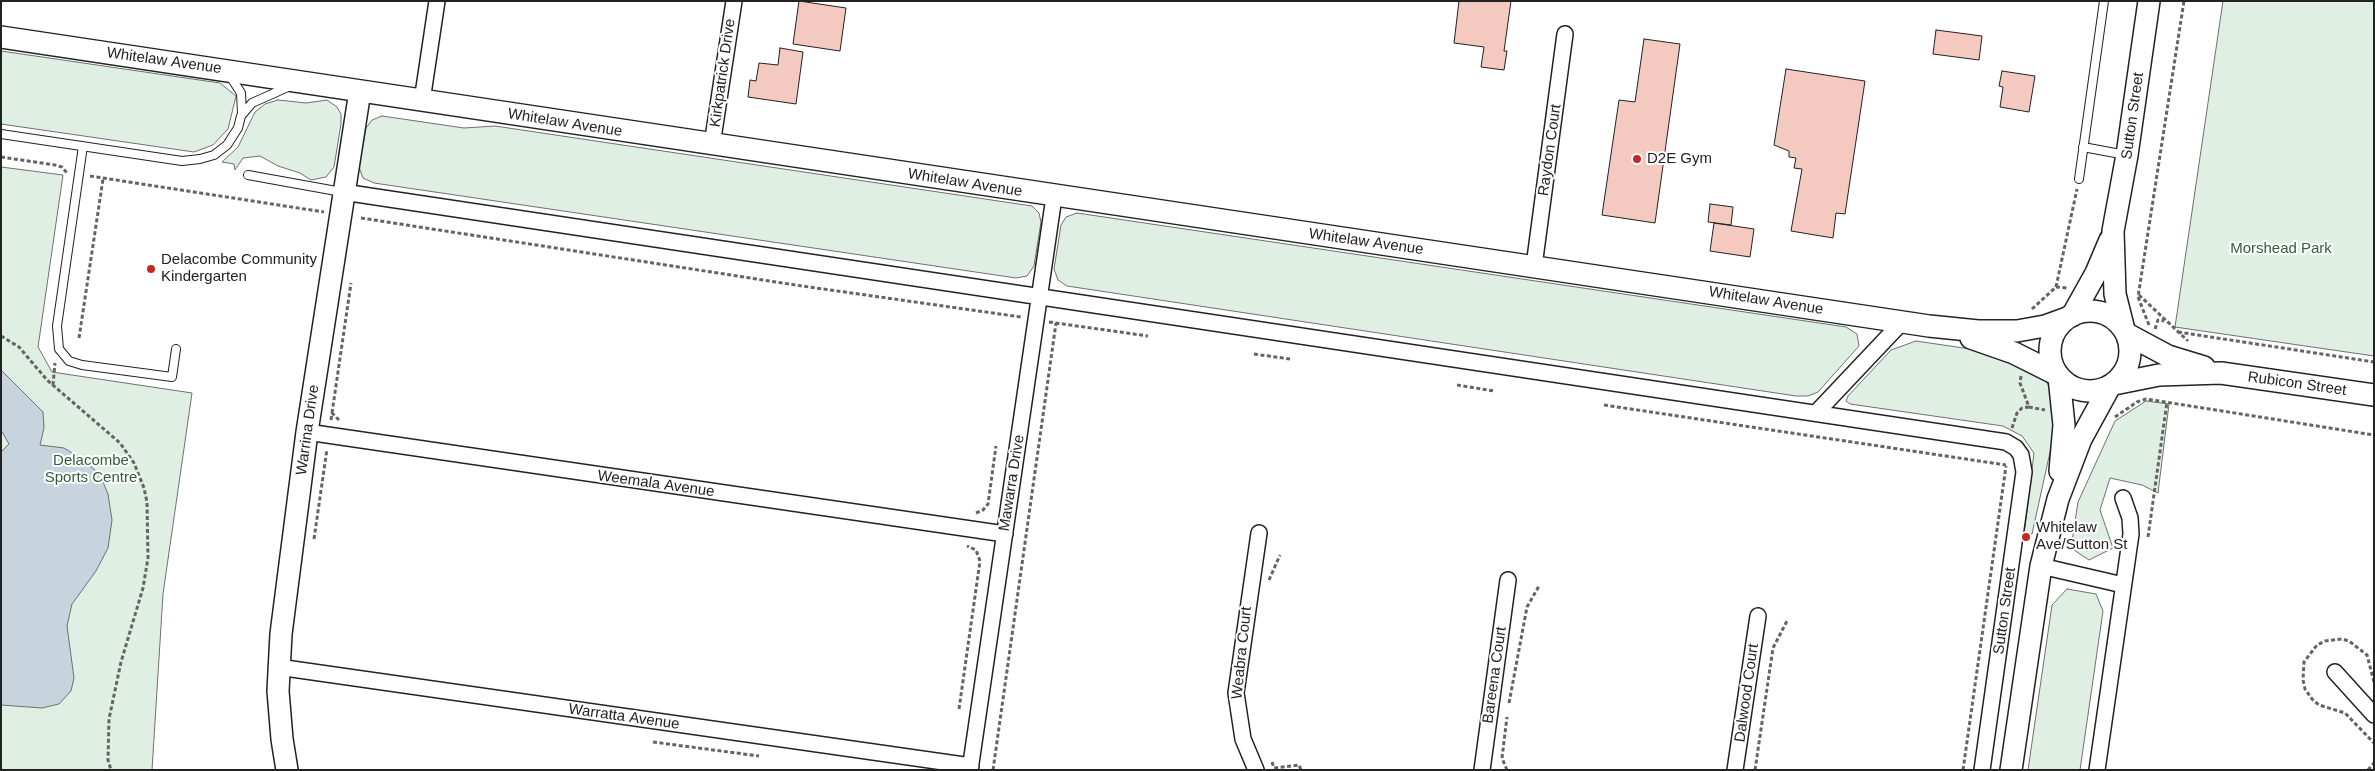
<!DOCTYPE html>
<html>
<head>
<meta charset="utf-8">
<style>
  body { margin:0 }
  #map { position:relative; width:2375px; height:771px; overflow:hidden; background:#fff; font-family:Arial,sans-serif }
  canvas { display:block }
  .frame { position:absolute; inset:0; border:2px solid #222; pointer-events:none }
</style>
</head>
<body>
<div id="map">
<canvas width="2375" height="771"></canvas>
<div class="frame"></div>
</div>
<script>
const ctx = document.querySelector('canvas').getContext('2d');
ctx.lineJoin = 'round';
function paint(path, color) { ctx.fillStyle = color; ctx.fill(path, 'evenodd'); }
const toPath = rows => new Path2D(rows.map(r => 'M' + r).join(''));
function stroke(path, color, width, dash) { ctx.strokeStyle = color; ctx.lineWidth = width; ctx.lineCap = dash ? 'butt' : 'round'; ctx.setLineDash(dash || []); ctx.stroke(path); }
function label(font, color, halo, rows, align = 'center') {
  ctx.font = font + ' Arial,sans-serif'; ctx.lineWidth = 4; ctx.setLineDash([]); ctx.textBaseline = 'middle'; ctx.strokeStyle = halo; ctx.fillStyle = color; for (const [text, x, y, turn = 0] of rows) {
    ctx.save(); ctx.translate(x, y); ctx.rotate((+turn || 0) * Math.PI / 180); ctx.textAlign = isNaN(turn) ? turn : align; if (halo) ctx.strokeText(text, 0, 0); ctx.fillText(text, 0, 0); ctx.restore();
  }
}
const green = toPath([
  [2223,1,2374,1,2374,356,2175,327,2223,1],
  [1,51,220,83,236,96,228,129,213,145,194,152,1,124,1,51],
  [278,100,306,103,327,100,337,107,341,114,341,124,334,167,326,177,311,180,300,173,278,166,260,156,243,158,235,170,234,164,222,162,238,147,255,112,265,104,278,100],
  [382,116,464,128,495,126,1032,206,1039,213,1041,222,1034,266,1027,276,1016,278,374,183,363,178,359,167,366,128,372,120,382,116],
  [1,167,63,175,38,347,52,372,192,393,163,594,152,770,1,770,1,167],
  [1077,213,1846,327,1857,334,1859,346,1818,392,1808,396,1796,396,1067,286,1058,280,1054,269,1061,225,1066,217,1077,213],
  [1916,341,1977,350,2039,375,2048,384,2055,417,2050,452,2032,534,2024,534,2034,453,2022,436,2003,426,1850,404,1846,401,1848,396,1891,350,1916,341],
  [2146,401,2169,404,2158,493,2142,485,2110,478,2100,510,2113,548,2089,560,2071,548,2078,502,2115,421,2146,401],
  [2067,589,2096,594,2103,611,2080,770,2028,770,2052,605,2067,589]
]);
paint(green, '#e0efe3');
stroke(green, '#6f6f6f', 1);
const water = toPath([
  [1,370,43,412,44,428,40,445,64,448,84,460,100,475,108,494,112,520,108,548,96,571,72,604,67,626,74,678,71,691,59,704,42,708,1,705,1,452,9,444,1,430,1,370]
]);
paint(water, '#c7d3dd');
stroke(water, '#6f6f6f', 1);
const building = toPath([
  [799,1,846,8,840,51,793,44,799,1],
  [1459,1,1511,1,1504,51,1507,51,1504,70,1481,67,1484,47,1454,43,1459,1],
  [1936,30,1982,36,1979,60,1933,54,1936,30],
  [1644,39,1680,44,1655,223,1602,215,1619,100,1635,102,1644,39],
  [780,48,803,52,796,104,748,97,750,80,756,81,759,63,778,65,780,48],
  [1786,69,1865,81,1845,214,1836,213,1833,238,1791,231,1802,169,1794,168,1796,158,1789,157,1789,151,1774,145,1786,69],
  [2002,71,2035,76,2029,112,2000,107,2003,87,1999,86,2002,71],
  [1710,204,1733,207,1731,225,1708,222,1710,204],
  [1714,223,1754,229,1750,257,1710,251,1714,223]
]);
paint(building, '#f3c9c0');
stroke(building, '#222', 1);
const lane = toPath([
  [230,76,241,93,242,114],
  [1,134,182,161,200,159,214,155,227,145,238,128,241,116,252,103,290,86],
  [83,146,57,326,59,349,69,361,82,365,172,377,176,349],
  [2083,147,2126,155],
  [248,175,342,192],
  [2079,179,2104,1]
]);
const street = toPath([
  [422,101,437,1],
  [712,145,734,1],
  [343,192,2006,442,2016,448,2021,455,2024,472,1982,770],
  [1534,266,1565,34],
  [1816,413,1902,322],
  [307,432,1005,534],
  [2041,566,2123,585],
  [278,667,971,766],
  [2335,672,2374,715],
  [970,770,1054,197],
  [1256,770,1243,739,1236,693,1259,533],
  [1482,770,1508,580],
  [1735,770,1758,616],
  [2097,770,2131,534,2130,518,2123,498]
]);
const secondary = toPath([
  [1,37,1929,326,1978,331,2017,331,2045,326,2067,318],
  '2050 351a40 40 0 1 1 80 0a40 40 0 1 1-80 0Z',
  [2072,316,2096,273,2110,240],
  [2124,330,2115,294,2113,231,2127,155,2149,1],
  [2127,334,2168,356,2204,367],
  [1971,338,2014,353,2058,375],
  [2059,377,2064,425,2060,471],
  [2114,384,2159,375,2221,373,2374,395],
  [287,770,282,739,278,691,281,634,307,432,360,91],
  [2011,770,2041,566,2058,499,2081,439,2110,386]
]);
stroke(lane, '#222', 10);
stroke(street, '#222', 18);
stroke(secondary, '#222', 24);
stroke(toPath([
  [1,157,55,165,62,167,67,173],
  [90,176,324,212],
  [361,218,802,286,1021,317],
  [2056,287,2077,189],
  [2139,295,2188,341],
  [2032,309,2056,287,2067,288],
  [1049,322,1148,336],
  [2149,325,2138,297,2184,1],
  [2155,329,2158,320,2164,321],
  [2178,332,2374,362],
  [1,336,19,347,47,380,120,443,134,463,144,488,147,502,148,558,143,588,121,662,109,719,108,760,111,770],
  [79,338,103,179],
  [1254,354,1290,359],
  [2021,376,2020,383,2029,407,2045,410],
  [53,385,55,363],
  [1457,385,1494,391],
  [1604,405,2006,465],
  [332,413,351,283],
  [2115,417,2137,402,2146,399,2374,435],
  [331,420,332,413,339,420],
  [2012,428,2017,413,2022,408,2029,407],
  [976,513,983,510,988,504,996,446],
  [2148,537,2167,402],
  [314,539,327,449],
  [1269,580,1280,555],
  [2374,682,2367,655,2349,641,2342,639,2325,641,2317,645,2304,662,2303,680,2305,689,2312,699,2319,705,2345,713,2374,743],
  [1509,703,1527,607,1539,586],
  [959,709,980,561,976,550,967,546],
  [653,742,759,756],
  [1272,762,1274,768,1299,765,1301,770],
  [993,770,1056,323],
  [1507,770,1502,758,1507,717],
  [1755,770,1773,648,1788,619],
  [1963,770,2006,466],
  [2368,770,2374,763]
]), '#646464', 3, [4, 2.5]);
stroke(lane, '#fff', 8);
stroke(street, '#fff', 15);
stroke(secondary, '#fff', 21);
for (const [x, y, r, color] of [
  [1637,159,5,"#c62828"],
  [151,269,5,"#c62828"],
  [2026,537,5,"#c62828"]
]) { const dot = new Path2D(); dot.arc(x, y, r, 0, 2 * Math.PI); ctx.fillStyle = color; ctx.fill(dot); stroke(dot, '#fff', 2); }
label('15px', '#222', '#fff', [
  ["Whitelaw Avenue",164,61,8],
  ["Kirkpatrick Drive",723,73,-82],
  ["Sutton Street",2133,116,-82],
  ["Whitelaw Avenue",565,123,9],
  ["Raydon Court",1550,150,-82],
  ["Whitelaw Avenue",965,183,9],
  ["Whitelaw Avenue",1366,242,8],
  ["Whitelaw Avenue",1766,301,9],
  ["Rubicon Street",2297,384,8],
  ["Warrina Drive",308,430,-82],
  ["Mawarra Drive",1012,483,-81],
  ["Weemala Avenue",656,484,8],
  ["Sutton Street",2005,611,-82],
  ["Weabra Court",1242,653,-84],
  ["Bareena Court",1495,675,-82],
  ["Dalwood Court",1747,693,-82],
  ["Warratta Avenue",624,717,8]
]);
label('15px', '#222', '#fff', [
  ["D2E Gym",1647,159],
  ["Delacombe Community",161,260],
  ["Kindergarten",161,277],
  ["Whitelaw",2036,528],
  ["Ave/Sutton St",2036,545]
], 'left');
label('15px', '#2f5e38', '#fff', [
  ["Morshead Park",2281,249],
  ["Delacombe",91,461],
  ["Sports Centre",91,478]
]);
</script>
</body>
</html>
